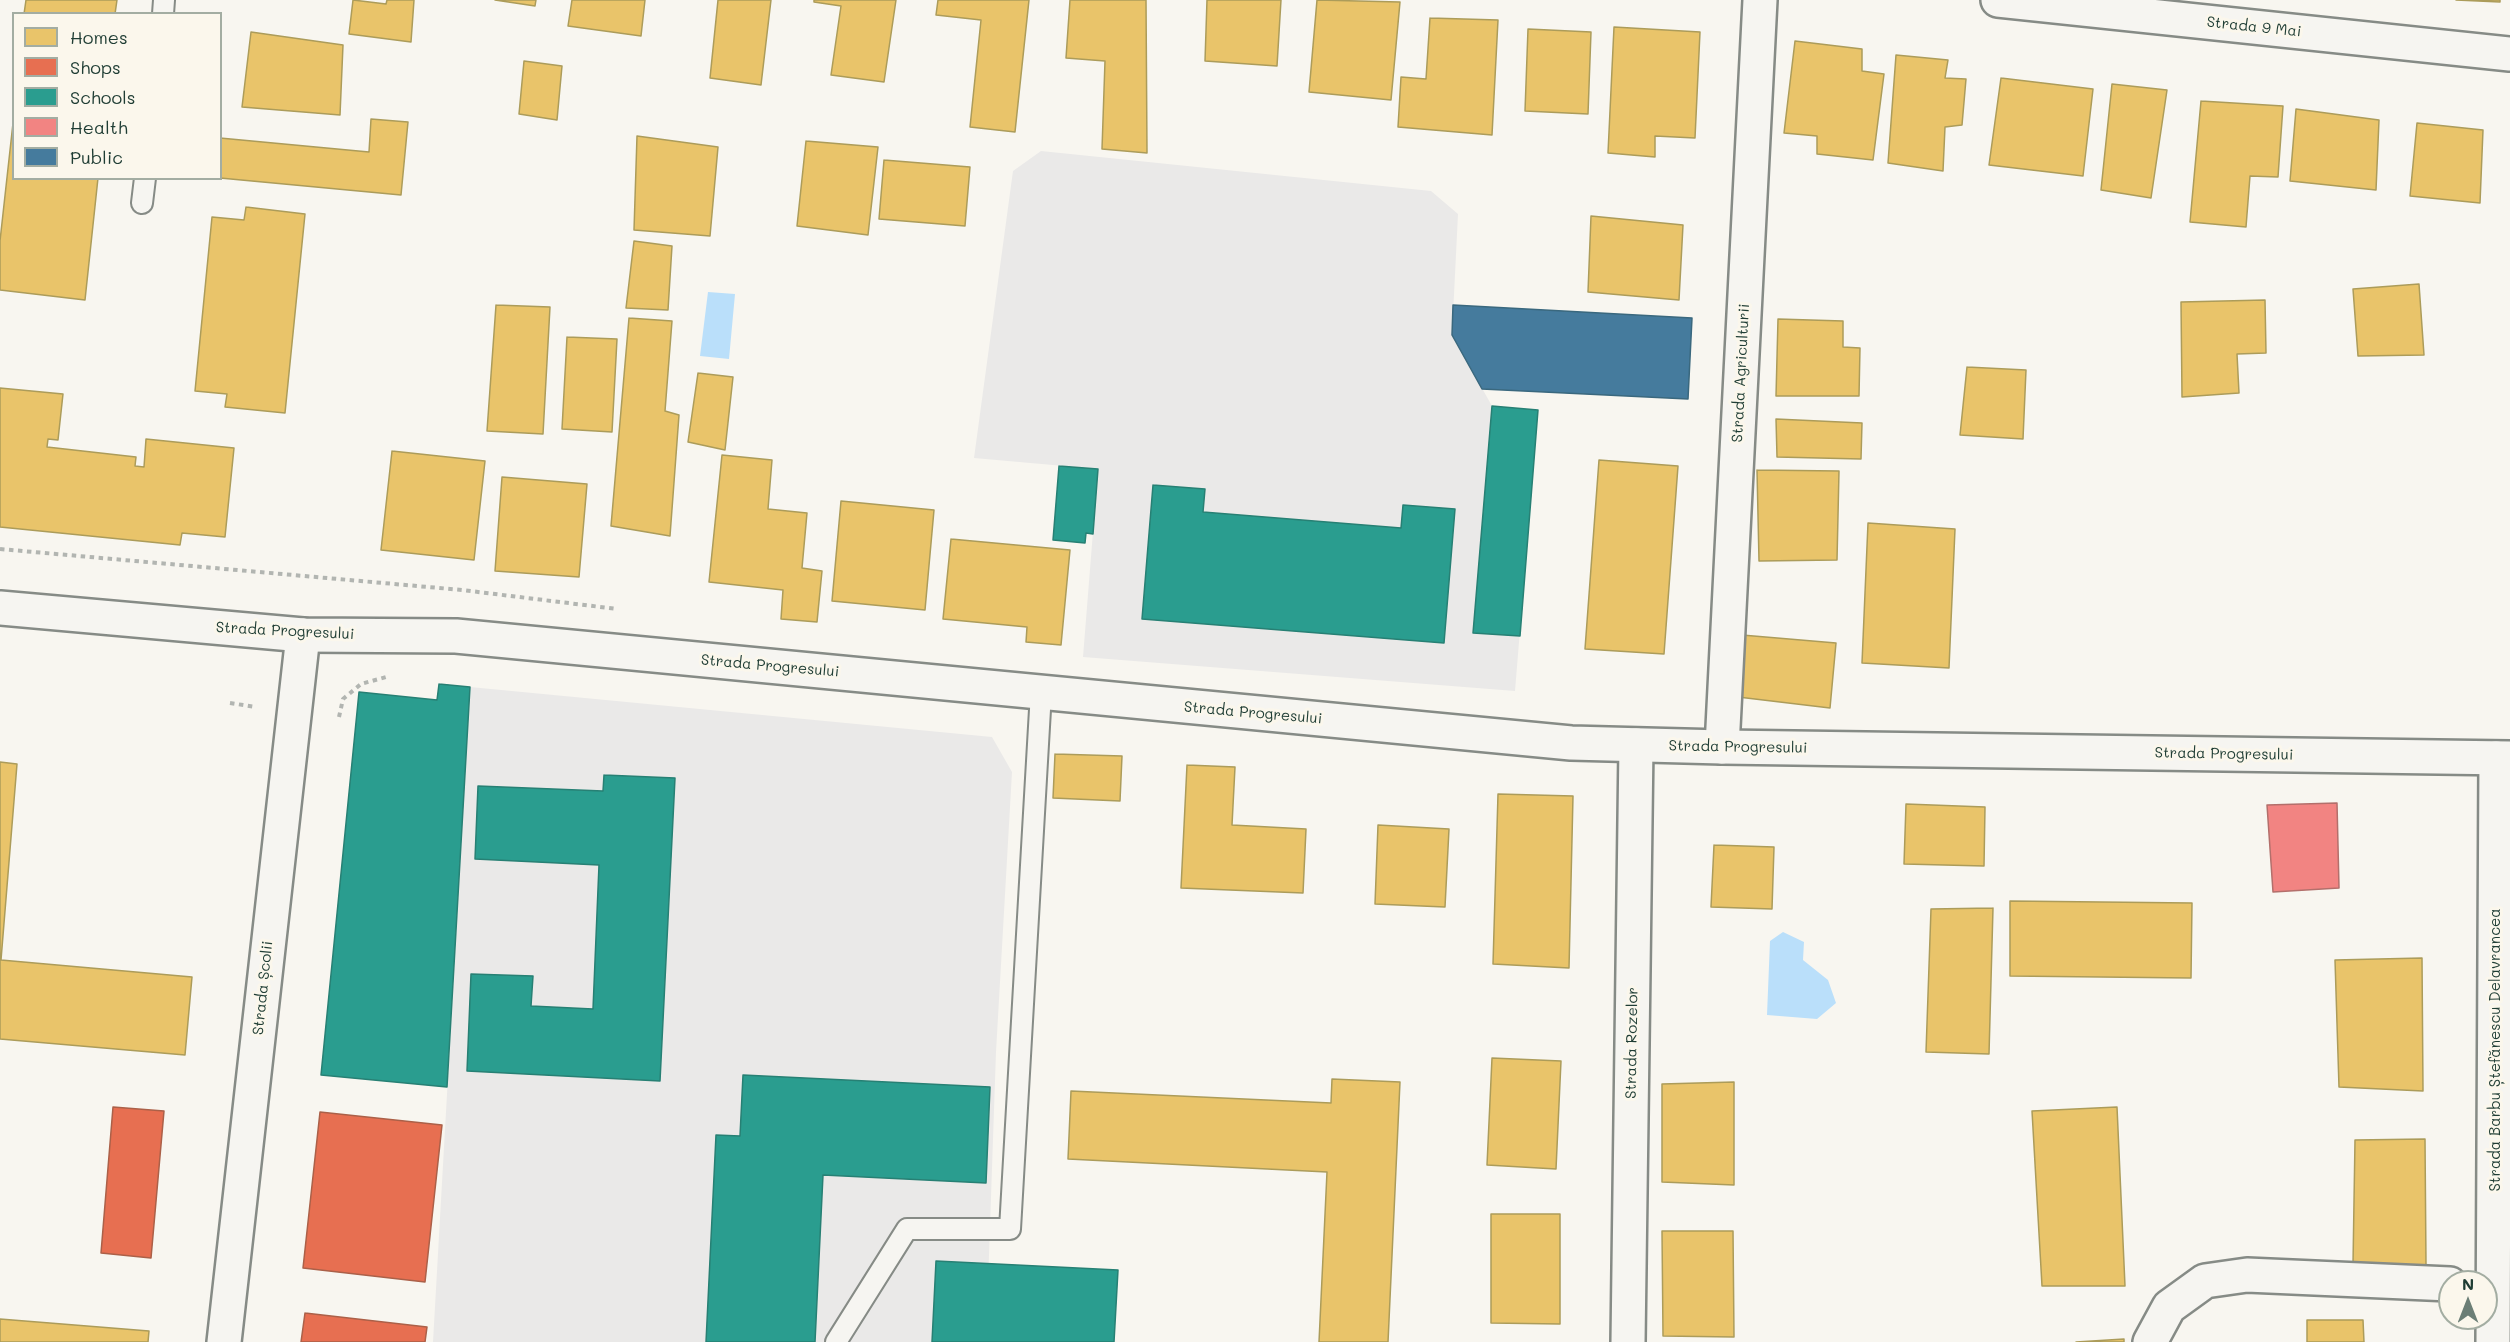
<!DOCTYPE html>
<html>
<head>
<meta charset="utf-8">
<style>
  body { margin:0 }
  #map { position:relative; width:2510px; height:1342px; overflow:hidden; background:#f8f6f0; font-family:Mali,sans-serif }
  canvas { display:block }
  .legend { position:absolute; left:12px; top:12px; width:210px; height:168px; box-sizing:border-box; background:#fbf7ec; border:2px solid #a3ada2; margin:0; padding:8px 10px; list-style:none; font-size:18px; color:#1f3d34 }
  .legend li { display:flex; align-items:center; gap:12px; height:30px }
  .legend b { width:30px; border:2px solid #a3ada2 }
  .north { position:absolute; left:2438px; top:1270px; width:60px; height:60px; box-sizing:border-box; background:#fbf7ec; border:2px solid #a3ada2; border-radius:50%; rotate:0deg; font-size:16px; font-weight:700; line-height:24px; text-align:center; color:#1f3d34 }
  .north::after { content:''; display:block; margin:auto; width:21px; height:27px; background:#6b7e76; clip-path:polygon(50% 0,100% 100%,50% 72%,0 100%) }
</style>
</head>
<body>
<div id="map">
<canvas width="2510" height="1342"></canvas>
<ul class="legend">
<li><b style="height:16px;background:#e9c46a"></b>Homes</li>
<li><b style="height:16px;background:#e76f51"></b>Shops</li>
<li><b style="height:16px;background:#2a9d8f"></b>Schools</li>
<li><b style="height:16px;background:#f28482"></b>Health</li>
<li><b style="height:16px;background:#457b9d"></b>Public</li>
</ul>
<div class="north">N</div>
</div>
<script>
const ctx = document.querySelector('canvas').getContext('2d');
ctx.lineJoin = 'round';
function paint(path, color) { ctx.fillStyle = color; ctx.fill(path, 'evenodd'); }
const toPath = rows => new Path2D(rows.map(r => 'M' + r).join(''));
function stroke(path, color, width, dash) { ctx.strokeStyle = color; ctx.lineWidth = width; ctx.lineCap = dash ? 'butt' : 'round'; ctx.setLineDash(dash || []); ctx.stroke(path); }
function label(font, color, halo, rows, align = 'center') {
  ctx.font = font + ' Mali,sans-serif'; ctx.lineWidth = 6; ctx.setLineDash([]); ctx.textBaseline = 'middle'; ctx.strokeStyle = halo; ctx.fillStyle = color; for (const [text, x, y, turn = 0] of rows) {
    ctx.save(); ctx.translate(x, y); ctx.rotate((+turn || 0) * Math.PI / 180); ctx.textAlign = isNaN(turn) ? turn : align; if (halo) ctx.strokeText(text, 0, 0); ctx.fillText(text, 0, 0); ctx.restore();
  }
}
paint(toPath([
  [1041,151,1431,191,1458,214,1452,335,1492,406,1538,410,1515,691,1083,657,1098,469,974,458,1013,171],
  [470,687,992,737,1012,772,996,1052,986,1342,433,1342]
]), '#eae9e8');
paint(toPath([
  [708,292,735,294,729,359,700,356],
  [1783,932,1804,942,1803,960,1828,980,1836,1003,1817,1019,1767,1015,1770,941]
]), '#badffa');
const homes = toPath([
  [26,0,117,0,115,14,24,14,26,0],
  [353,0,386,4,387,0,414,0,411,42,349,34,353,0],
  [495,0,536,0,535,6,495,0],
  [572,0,645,0,641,36,568,26,572,0],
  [718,0,771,0,761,85,710,78,718,0],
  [814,0,896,0,884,82,831,75,841,6,814,2,814,0],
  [938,0,1029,0,1015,132,970,127,981,20,936,15,938,0],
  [1070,0,1146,0,1147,153,1102,149,1105,61,1066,58,1070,0],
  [1207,0,1281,0,1277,66,1205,61,1207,0],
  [1317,0,1400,2,1391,100,1309,92,1317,0],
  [2456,0,2500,0,2500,2,2456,0],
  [1430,18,1498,20,1492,135,1398,127,1401,77,1426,79,1430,18],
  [1614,27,1700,32,1695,138,1655,136,1655,157,1608,153,1614,27],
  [1528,29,1591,32,1588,114,1525,111,1528,29],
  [251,32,343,45,340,115,242,107,251,32],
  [1795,41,1862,49,1862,71,1884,74,1873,160,1817,154,1817,136,1784,133,1795,41],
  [1896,55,1948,60,1945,78,1966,79,1962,125,1945,127,1943,171,1888,163,1896,55],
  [524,61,562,66,557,120,519,114,524,61],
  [2001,78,2093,89,2083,176,1989,165,2001,78],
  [2112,84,2167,90,2151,198,2101,190,2112,84],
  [2201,101,2283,106,2278,177,2250,176,2246,227,2190,222,2201,101],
  [2296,109,2379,120,2376,190,2290,181,2296,109],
  [14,114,14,178,98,178,85,300,0,290,0,241,14,114],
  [371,119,408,122,401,195,220,178,220,138,369,152,371,119],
  [2417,123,2483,130,2480,203,2410,196,2417,123],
  [637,136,718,147,710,236,634,230,637,136],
  [806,141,878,147,868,235,797,226,806,141],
  [884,160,970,167,965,226,879,219,884,160],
  [246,207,305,214,285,413,225,407,227,394,195,391,212,217,244,220,246,207],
  [1591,216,1683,225,1679,300,1588,292,1591,216],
  [634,241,672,246,668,310,626,308,634,241],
  [2419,284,2424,355,2358,356,2353,289,2419,284],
  [2265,300,2266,353,2237,354,2239,393,2182,397,2181,302,2265,300],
  [496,305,550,307,543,434,487,431,496,305],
  [629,318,672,321,665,411,679,415,670,536,611,526,629,318],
  [1778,319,1843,321,1843,347,1860,348,1859,396,1776,396,1778,319],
  [567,337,617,339,612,432,562,429,567,337],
  [1967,367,2026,370,2023,439,1960,435,1967,367],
  [698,373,733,377,725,450,688,442,698,373],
  [0,388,63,394,58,440,48,439,47,447,136,457,135,466,144,467,146,439,234,448,225,537,182,533,180,545,0,527,0,388],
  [1776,419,1862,423,1861,459,1777,457,1776,419],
  [392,451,485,461,474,560,381,550,392,451],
  [722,455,772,460,768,509,807,513,802,568,822,571,817,622,781,619,783,590,709,582,722,455],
  [1599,460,1678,466,1664,654,1585,649,1599,460],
  [1757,470,1839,471,1837,560,1759,561,1757,470],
  [502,477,587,484,579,577,495,571,502,477],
  [841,501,934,510,925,610,832,601,841,501],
  [1868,523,1955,529,1949,668,1862,663,1868,523],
  [951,539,1070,550,1061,645,1026,642,1027,627,943,619,951,539],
  [1742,635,1836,643,1830,708,1738,697,1742,635],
  [1055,754,1122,756,1120,801,1053,798,1055,754],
  [0,762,17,764,1,960,192,977,185,1055,0,1039,0,762],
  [1187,765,1235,767,1232,825,1306,829,1303,893,1181,888,1187,765],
  [1498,794,1573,796,1569,968,1493,964,1498,794],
  [1906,804,1985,807,1984,866,1904,864,1906,804],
  [1378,825,1449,829,1445,907,1375,904,1378,825],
  [1714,845,1774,847,1772,909,1711,907,1714,845],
  [2010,901,2192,903,2191,978,2010,976,2010,901],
  [1993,908,1989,1054,1926,1052,1931,909,1993,908],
  [2422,958,2423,1091,2339,1087,2335,960,2422,958],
  [1492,1058,1561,1061,1556,1169,1487,1165,1492,1058],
  [1332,1079,1400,1082,1388,1342,1319,1342,1327,1172,1068,1159,1071,1091,1331,1103,1332,1079],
  [1734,1082,1734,1185,1662,1182,1662,1084,1734,1082],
  [2117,1107,2125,1286,2042,1286,2032,1111,2117,1107],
  [2425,1139,2426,1265,2353,1264,2355,1140,2425,1139],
  [1491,1214,1560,1214,1560,1324,1491,1323,1491,1214],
  [1662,1231,1733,1231,1734,1337,1663,1336,1662,1231],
  [0,1319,149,1331,148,1342,0,1342,0,1319],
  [2307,1320,2363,1320,2364,1342,2307,1342,2307,1320],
  [2124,1339,2124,1342,2076,1342,2124,1339]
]);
paint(homes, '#e9c46a');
stroke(homes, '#ac9c5a', 1.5);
const shops = toPath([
  [113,1107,164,1111,151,1258,101,1253,113,1107],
  [320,1112,442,1125,425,1282,303,1268,320,1112],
  [305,1313,427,1327,425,1342,301,1342,305,1313]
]);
paint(shops, '#e76f51');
stroke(shops, '#ab6048', 1.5);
const schools = toPath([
  [1492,406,1538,410,1520,636,1473,633,1492,406],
  [1059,466,1098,469,1093,534,1086,533,1085,543,1053,540,1059,466],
  [1153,485,1205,489,1203,512,1401,528,1403,505,1455,509,1444,643,1142,619,1153,485],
  [439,684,470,687,447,1087,321,1075,359,692,437,700,439,684],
  [604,775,675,778,660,1081,467,1071,471,974,533,976,531,1006,593,1009,599,865,475,859,478,786,603,791,604,775],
  [743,1075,990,1087,986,1183,823,1175,815,1342,706,1342,716,1135,740,1136,743,1075],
  [936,1261,1118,1270,1114,1342,932,1342,936,1261]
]);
paint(schools, '#2a9d8f');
stroke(schools, '#278074', 1.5);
const health = toPath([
  [2337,803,2339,888,2273,892,2267,805,2337,803]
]);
paint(health, '#f28482');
stroke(health, '#b36f6b', 1.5);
const public = toPath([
  [1453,305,1692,318,1688,399,1482,389,1452,335,1453,305]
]);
paint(public, '#457b9d');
stroke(public, '#3a687e', 1.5);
const service = toPath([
  [163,14,164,0],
  [142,203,145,178],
  [836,1342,907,1229,1010,1229,1041,692]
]);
const minor = toPath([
  [1998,0,2510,54],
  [1722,747,1760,0],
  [224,1342,303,635],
  [1628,1342,1636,745],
  [2150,1342,2169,1307,2205,1281,2247,1275,2450,1284],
  [2493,1342,2496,758]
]);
const tertiary = toPath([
  [0,608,303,635,456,636,1571,743,1722,747,2510,758]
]);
stroke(service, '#868b86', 24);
stroke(minor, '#868b86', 38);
stroke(tertiary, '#868b86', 38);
stroke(toPath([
  [0,549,462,590,617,609],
  [230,703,256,707],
  [339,717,343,699,361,684,386,677]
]), '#b2b5b1', 4, [4.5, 4.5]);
stroke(service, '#f6f5f1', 20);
stroke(minor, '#f6f5f1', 33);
stroke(tertiary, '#f6f5f1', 33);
label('15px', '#1f3d34', '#fbf7ec', [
  ["Strada 9 Mai",2254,27,6],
  ["Strada Agriculturii",1741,373,-87],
  ["Strada Progresului",285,631,3],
  ["Strada Progresului",770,666,5],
  ["Strada Progresului",1253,713,5],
  ["Strada Progresului",1738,747,1],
  ["Strada Progresului",2224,754,1],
  ["Strada Școlii",263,988,-84],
  ["Strada Rozelor",1632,1043,-89],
  ["Strada Barbu Ștefănescu Delavrancea",2495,1050,-90]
]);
</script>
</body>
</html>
